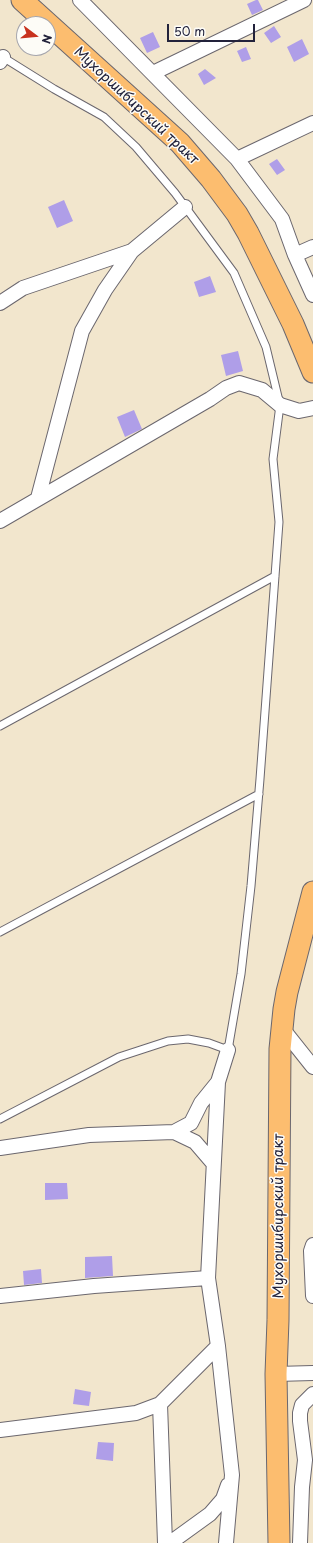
<!DOCTYPE html>
<html>
<head>
<meta charset="utf-8">
<style>
  body { margin:0 }
  #map { position:relative; width:313px; height:1543px; overflow:hidden; background:#f2e6cd; font-family:"Playpen Sans",sans-serif }
  canvas { display:block }
  .north { position:absolute; left:16px; top:16px; width:40px; height:40px; box-sizing:border-box; background:#fdfcf7; border:1px solid #a5a5ac; border-radius:50%; rotate:106deg; font-size:11px; font-weight:700; line-height:16px; text-align:center; color:#22223b }
  .north::after { content:''; display:block; margin:auto; width:14px; height:18px; background:#c8321e; clip-path:polygon(50% 0,100% 100%,50% 72%,0 100%) }
  .scale { position:absolute; left:167px; top:24px; width:88px; height:18px; box-sizing:border-box; border:2px solid #22223b; border-top:0; padding-left:5px; font-size:12px; line-height:14px; white-space:nowrap; color:#22223b; -webkit-text-stroke:3px #fdfcf7; paint-order:stroke }
</style>
</head>
<body>
<div id="map">
<canvas width="313" height="1543"></canvas>
<div class="north">N</div>
<div class="scale">50 m</div>
</div>
<script>
const ctx = document.querySelector('canvas').getContext('2d');
ctx.lineJoin = 'round';
function paint(path, color) { ctx.fillStyle = color; ctx.fill(path, 'evenodd'); }
const toPath = rows => new Path2D(rows.map(r => 'M' + r).join(''));
function stroke(path, color, width, dash) { ctx.strokeStyle = color; ctx.lineWidth = width; ctx.lineCap = dash ? 'butt' : 'round'; ctx.setLineDash(dash || []); ctx.stroke(path); }
function label(font, color, halo, rows, align = 'center') {
  ctx.font = font + ' "Playpen Sans",sans-serif'; ctx.lineWidth = 3; ctx.setLineDash([]); ctx.textBaseline = 'middle'; ctx.strokeStyle = halo; ctx.fillStyle = color; for (const [text, x, y, turn = 0] of rows) {
    ctx.save(); ctx.translate(x, y); ctx.rotate((+turn || 0) * Math.PI / 180); ctx.textAlign = isNaN(turn) ? turn : align; if (halo) ctx.strokeText(text, 0, 0); ctx.fillText(text, 0, 0); ctx.restore();
  }
}
paint(toPath([
  [256,0,258,0,263,10,252,15,247,4],
  [274,26,281,37,271,43,264,33],
  [153,32,160,47,147,53,140,38],
  [302,39,309,54,294,62,287,47],
  [246,47,251,59,242,62,237,51],
  [205,69,216,78,204,85,198,74],
  [277,159,285,170,277,175,269,164],
  [64,200,73,221,57,228,48,207],
  [210,276,216,292,199,297,194,282],
  [238,351,243,371,226,376,221,355],
  [134,410,142,429,125,437,117,417],
  [45,1183,67,1183,68,1199,45,1200],
  [112,1256,113,1276,85,1278,85,1257],
  [41,1269,42,1283,24,1285,23,1271],
  [75,1389,91,1392,89,1406,73,1404],
  [98,1442,114,1443,113,1461,96,1459]
]), '#af9ee8');
const service = toPath([
  [0,726,275,576],
  [0,932,259,794],
  [0,1119,119,1057,168,1041,188,1039,209,1043,228,1050,241,974,251,886,260,779,279,522,273,459,280,405,266,347,234,273,175,193,136,147,104,117,54,89,1,56]
]);
const minor = toPath([
  [80,0,237,159,282,219,295,255,313,295],
  [0,62,3,57],
  [153,73,304,0],
  [237,159,313,123],
  [295,255,313,247],
  [0,303,23,288,132,251,185,207],
  [38,498,82,331,105,290,132,251],
  [0,521,210,399,226,388,239,383,262,390,280,405,299,411,313,408],
  [282,1028,313,1067],
  [174,1132,195,1142,213,1163],
  [0,1148,89,1135,174,1132,191,1123,201,1103,218,1082],
  [313,1245,311,1251,313,1296],
  [0,1296,94,1286,208,1278],
  [276,1374,313,1373],
  [160,1404,165,1543],
  [0,1430,136,1413,160,1404,218,1346],
  [170,1543,210,1514,223,1499,228,1485],
  [226,1543,232,1475,218,1346,208,1278,218,1082,228,1050],
  [300,1543,302,1487,305,1460,300,1421,300,1413,302,1405,313,1394]
]);
const primary = toPath([
  [22,0,180,143,211,179,237,214,248,233,293,324,313,372],
  [279,1543,276,1374,278,1320,280,1049,284,1009,287,992,313,892]
]);
stroke(service, '#6b676e', 9);
stroke(minor, '#6b676e', 16);
stroke(primary, '#6b676e', 23);
stroke(service, '#fff', 7);
stroke(minor, '#fff', 14);
stroke(primary, '#fcbd6f', 21);
label('14px', '#22223b', '#fdfcf7', [
  ["Мухоршибирский тракт",136,106,43],
  ["Мухоршибирский тракт",279,1216,-90]
]);
</script>
</body>
</html>
